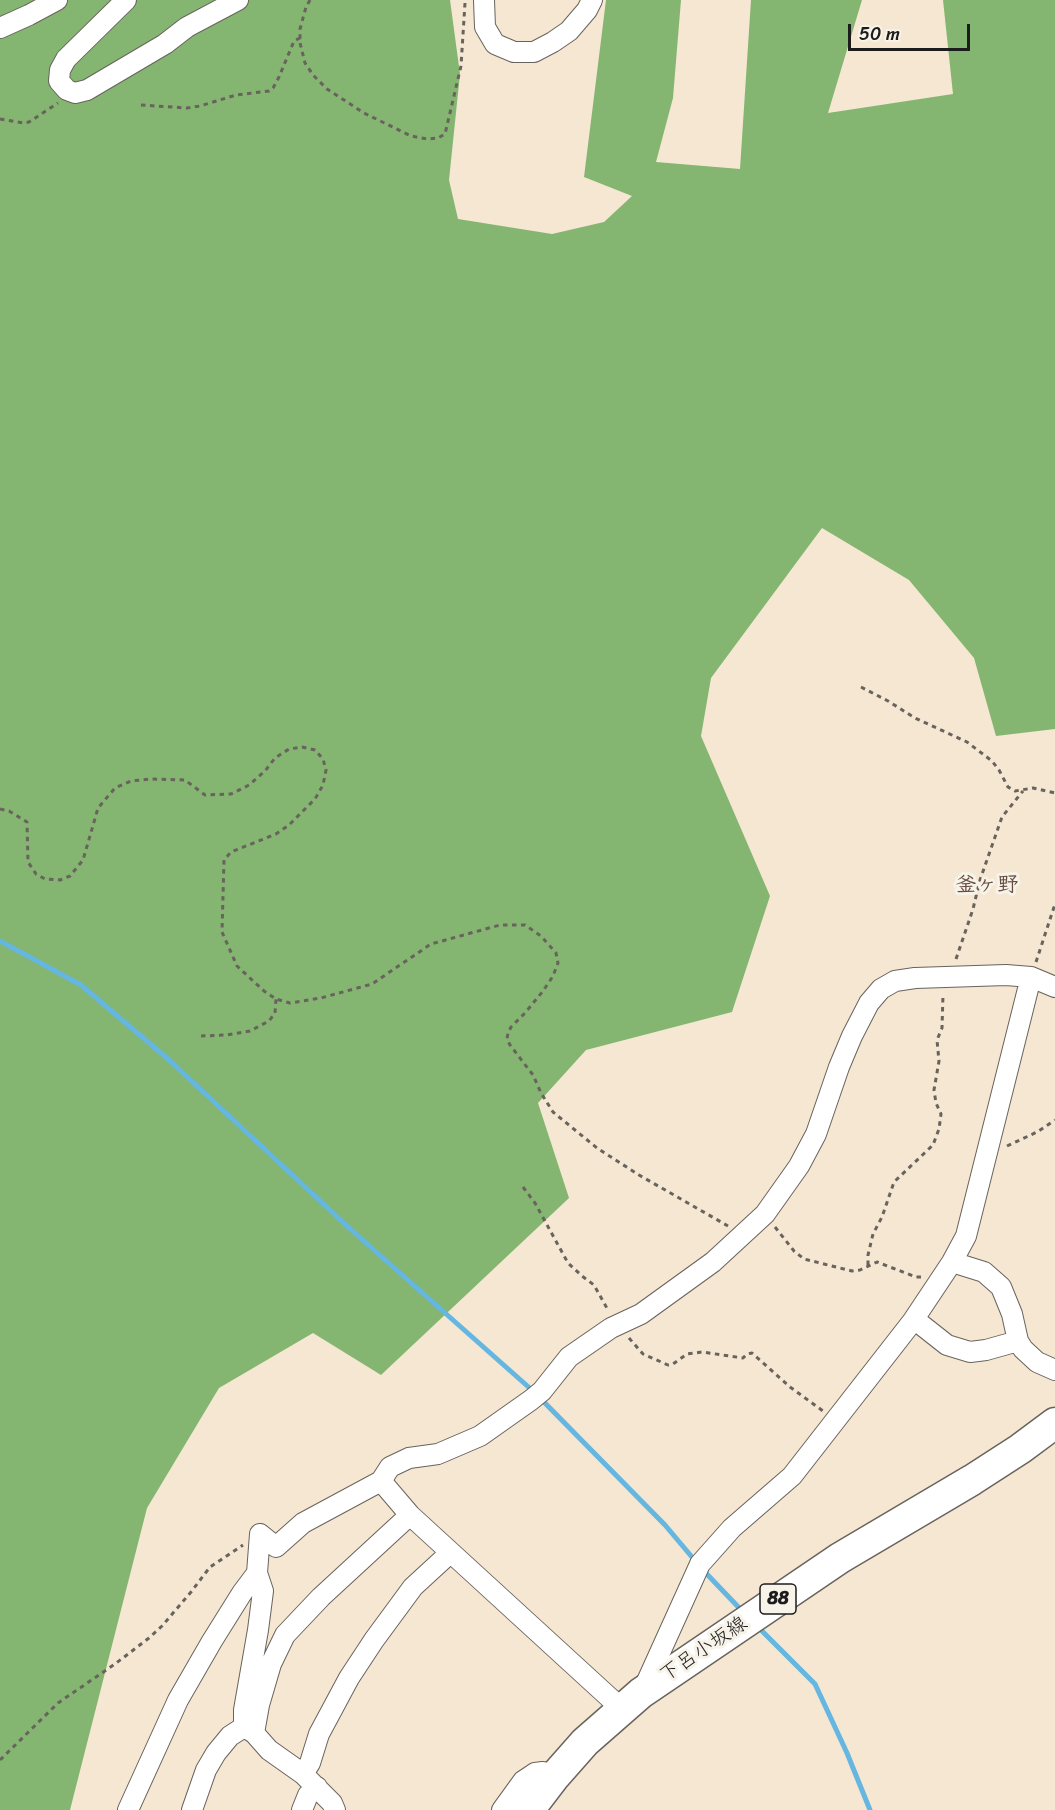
<!DOCTYPE html>
<html>
<head>
<meta charset="utf-8">
<style>
  body { margin:0 }
  #map { position:relative; width:1055px; height:1810px; overflow:hidden; background:#f5e7d2; font-family:Sriracha,sans-serif }
  canvas { display:block }
  .scale { position:absolute; left:848px; top:24px; width:122px; height:27px; box-sizing:border-box; border:3px solid #1c1c1c; border-top:0; padding-left:8px; font-size:18px; line-height:21px; white-space:nowrap; color:#1c1c1c; -webkit-text-stroke:4px #f7f3e8; paint-order:stroke }
</style>
</head>
<body>
<div id="map">
<canvas width="1055" height="1810"></canvas>
<div class="scale">50 m</div>
</div>
<script>
const ctx = document.querySelector('canvas').getContext('2d');
ctx.lineJoin = 'round';
function paint(path, color) { ctx.fillStyle = color; ctx.fill(path, 'evenodd'); }
const toPath = rows => new Path2D(rows.map(r => 'M' + r).join(''));
function stroke(path, color, width, dash) { ctx.strokeStyle = color; ctx.lineWidth = width; ctx.lineCap = dash ? 'butt' : 'round'; ctx.setLineDash(dash || []); ctx.stroke(path); }
function label(font, color, halo, rows, align = 'center') {
  ctx.font = font + ' Sriracha,"Klee One",sans-serif'; ctx.lineWidth = 6; ctx.setLineDash([]); ctx.textBaseline = 'middle'; ctx.strokeStyle = halo; ctx.fillStyle = color; for (const [text, x, y, turn = 0] of rows) {
    ctx.save(); ctx.translate(x, y); ctx.rotate((+turn || 0) * Math.PI / 180); ctx.textAlign = isNaN(turn) ? turn : align; if (halo) ctx.strokeText(text, 0, 0); ctx.fillText(text, 0, 0); ctx.restore();
  }
}
paint(toPath([
  [0,0,450,0,460,74,449,180,458,219,552,234,604,222,632,196,584,177,606,0,681,0,673,98,656,162,740,169,751,0,862,0,828,113,953,94,943,0,1055,0,1055,729,996,736,974,658,909,580,822,528,711,678,701,736,770,896,732,1012,586,1050,538,1103,569,1198,381,1375,313,1333,219,1388,147,1508,70,1810,0,1810]
]), '#84b671');
stroke(toPath([
  [0,941,81,985,168,1059,347,1226,533,1391],
  [540,1398,665,1525,697,1563],
  [703,1570,744,1613],
  [757,1626,815,1684,847,1753,870,1810]
]), '#65b6e0', 5);
const minor = toPath([
  [126,0,66,59,60,70,59,81,67,90,75,93,87,90,165,44,187,27,238,0],
  [484,0,485,27,495,44,514,52,534,52,553,42,569,31,587,10,592,0],
  [0,28,29,15,57,0],
  [952,1262,984,1272,1001,1287,1012,1314,1018,1341,1023,1349,1037,1362,1055,1370],
  [914,1319,947,1345,970,1352,986,1350,1018,1341],
  [381,1481,410,1515,623,1710],
  [260,1534,276,1547,303,1523,381,1481,390,1467,409,1458,438,1454,480,1436,531,1400,542,1391,569,1357,611,1328,641,1314,713,1262,765,1214,799,1166,816,1134,839,1067,852,1036,869,1003,881,989,895,981,915,978,1006,975,1031,977,1055,987],
  [643,1690,700,1564,732,1528,792,1476,912,1322,952,1262,966,1236,1031,977],
  [244,1727,244,1710,258,1630,263,1591,257,1573],
  [303,1774,310,1763,319,1734,349,1678,374,1640,413,1587,450,1553],
  [128,1810,178,1700,212,1641,242,1593,257,1573,260,1534],
  [192,1810,206,1770,216,1753,230,1736,244,1727,254,1733],
  [302,1810,308,1795,317,1787],
  [335,1810,332,1803,303,1774,269,1750,254,1733,259,1705,271,1664,285,1635,321,1597,410,1515],
  [502,1810,523,1781,535,1773,543,1772,555,1776]
]);
const primary = toPath([
  [529,1810,555,1776,585,1742,641,1693,840,1558,972,1480,1020,1449,1055,1423]
]);
stroke(minor, '#68635c', 22);
stroke(primary, '#68635c', 33);
stroke(toPath([
  [310,0,306,7,300,29,300,43,305,63,313,75,327,89,364,113,411,136,427,139,438,138,445,134,461,66,465,3],
  [141,105,187,108,200,106,236,95,269,91,273,88,279,77,294,41,300,38],
  [0,119,24,123,29,122,58,103],
  [861,687,888,701,915,718,967,742,992,761,999,770,1008,787,1015,791,1033,788,1055,793],
  [0,809,9,811,27,822,28,862,36,874,45,879,60,880,70,876,83,860,98,808,115,788,131,781,150,779,185,780,205,795,231,794,249,785,265,771,275,758,289,749,302,747,315,750,323,759,326,770,323,785,315,799,289,825,276,834,231,852,224,860,222,932,237,966,264,991,276,999,290,1003,321,998,372,984,431,944,500,925,525,925,541,936,556,953,558,963,553,976,543,991,525,1013,511,1027,508,1033,507,1039,510,1045,533,1075,541,1093,553,1112,597,1148,639,1175,728,1226],
  [956,959,973,909,980,880,1002,817,1023,791],
  [1036,962,1055,904],
  [201,1036,226,1035,250,1031,269,1021,275,1013,276,999],
  [1007,1146,1037,1132,1055,1120],
  [523,1187,535,1203,568,1263,582,1276,594,1285,608,1310],
  [775,1227,794,1251,804,1259,852,1271,860,1270,877,1262,916,1277,922,1277],
  [868,1265,868,1255,873,1234,882,1217,894,1182,933,1145,939,1129,941,1114,936,1103,934,1090,939,1061,937,1040,942,1028,943,995],
  [629,1338,643,1354,668,1365,673,1364,687,1354,702,1352,743,1358,747,1354,752,1353,790,1387,823,1411],
  [0,1760,58,1703,115,1664,149,1638,162,1626,191,1592,210,1567,243,1545]
]), '#68635c', 3, [4.5, 4.5]);
stroke(minor, '#fff', 20);
stroke(primary, '#fff', 30);
for (const [x, y, w] of [
  [778,1599,36]
]) { const box = new Path2D(); box.roundRect(x - w / 2, y - 15, w, 30, 4.5); ctx.fillStyle = '#f7f3e8'; ctx.fill(box); stroke(box, '#1c1c1c', 1.5); }
label('bold 18px', '#1c1c1c', null, [
  ["88",778,1599]
]);
label('20px', '#1c1c1c', '#f7f3e8', [
  ["下呂小坂線",704,1650,-34]
]);
label('bold 21px', '#674c40', '#f7f3e8', [
  ["釜ヶ野",987,886]
]);
</script>
</body>
</html>
